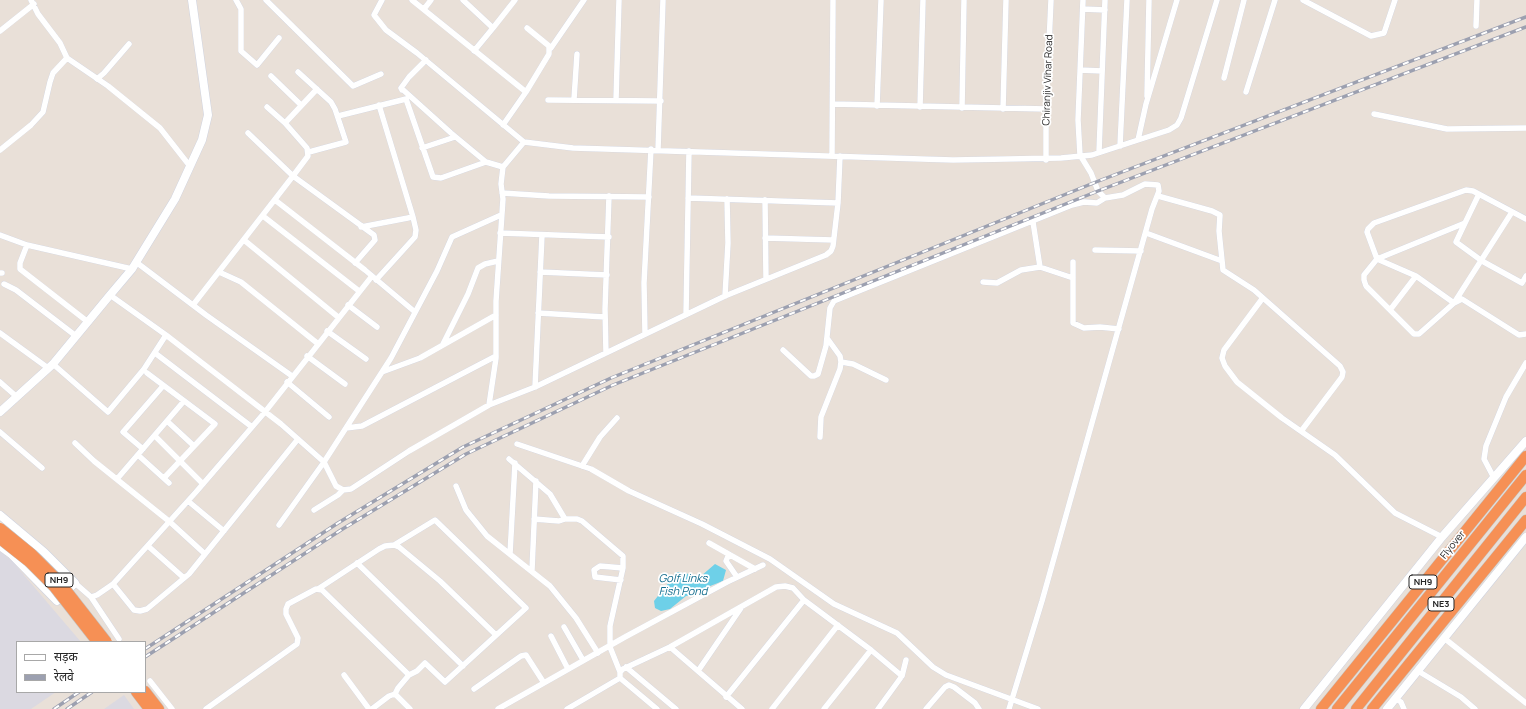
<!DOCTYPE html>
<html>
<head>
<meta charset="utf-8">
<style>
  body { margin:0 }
  #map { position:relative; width:1526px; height:709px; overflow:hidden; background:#e9e0d8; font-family:Manrope,"Noto Sans Devanagari",sans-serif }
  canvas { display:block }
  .legend { position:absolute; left:16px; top:641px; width:130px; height:52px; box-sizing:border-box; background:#fff; border:1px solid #a8a8a8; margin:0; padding:5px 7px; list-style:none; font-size:12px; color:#262626 }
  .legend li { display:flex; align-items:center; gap:8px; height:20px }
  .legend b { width:20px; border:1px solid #a8a8a8 }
</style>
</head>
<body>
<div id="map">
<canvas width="1526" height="709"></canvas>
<ul class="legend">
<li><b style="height:5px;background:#fff"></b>सड़क</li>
<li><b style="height:5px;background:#9ca0b0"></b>रेलवे</li>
</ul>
</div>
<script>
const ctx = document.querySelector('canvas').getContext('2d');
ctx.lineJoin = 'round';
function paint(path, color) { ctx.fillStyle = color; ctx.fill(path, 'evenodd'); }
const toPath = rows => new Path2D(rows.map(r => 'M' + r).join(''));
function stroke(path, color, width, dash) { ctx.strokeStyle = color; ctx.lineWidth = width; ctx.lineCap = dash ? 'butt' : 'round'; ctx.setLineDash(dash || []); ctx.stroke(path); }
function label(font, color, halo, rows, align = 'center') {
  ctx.font = font + ' Manrope,sans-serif'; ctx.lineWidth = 3.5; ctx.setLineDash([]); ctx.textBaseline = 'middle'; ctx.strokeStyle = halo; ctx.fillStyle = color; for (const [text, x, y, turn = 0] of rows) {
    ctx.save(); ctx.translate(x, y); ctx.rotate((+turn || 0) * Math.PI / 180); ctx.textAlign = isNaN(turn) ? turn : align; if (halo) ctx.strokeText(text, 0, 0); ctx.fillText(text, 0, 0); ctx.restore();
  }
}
paint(toPath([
  [0,551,12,561,81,642,17,642,17,692,56,692,31,709,0,709],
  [124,695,134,709,104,709]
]), '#dbd9e1');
paint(toPath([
  [715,564,726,570,723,581,700,590,696,595,686,596,670,609,661,611,655,608,654,601,677,572,701,576]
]), '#6ed0e8');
const street = toPath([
  [31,0,38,14,60,43,67,58,108,86,160,128,189,165],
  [236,0,241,9,241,51,257,65,279,38],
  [266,0,353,86,381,74],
  [382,0,374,15,386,30,417,53,524,142,573,148,953,160,1061,158,1092,155,1138,140,1146,104,1177,0],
  [412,0,526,92],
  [463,0,493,28,474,51],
  [1303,0,1371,36,1384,33,1395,0],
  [424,9,431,0],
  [1083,9,1105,10],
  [1476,26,1477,0],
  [493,28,515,0],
  [0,31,34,4],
  [551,48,584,0],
  [1080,70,1102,71],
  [298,72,331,102,335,109,346,142,309,152],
  [271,76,301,105],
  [1224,78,1244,0],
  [97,79,104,73,129,44],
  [401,88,451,133,486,162,503,167],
  [402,90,401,88,409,77,426,60],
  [1246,92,1275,0],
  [1147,96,1149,0],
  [574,99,577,54],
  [548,100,661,101],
  [616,100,619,0],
  [833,104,1046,109],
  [877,106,881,0],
  [920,107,923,0],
  [962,108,964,0],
  [1003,109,1006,0],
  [1374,114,1447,129,1526,128],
  [338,116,406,99,433,177,441,178,486,162],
  [285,123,317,89],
  [503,125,526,92,549,54,549,46,527,28],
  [248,133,293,176,308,156,307,148,285,123,267,107],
  [1138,140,1169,130,1177,125,1181,118,1217,0],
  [1120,146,1127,0],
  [422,148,455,137],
  [0,150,31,125,43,112,50,82,53,73,67,58],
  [658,150,663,0],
  [1099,152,1105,0],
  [832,156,833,0],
  [1046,160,1046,109,1051,0],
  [502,193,549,196,649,197],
  [1158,196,1212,211,1220,215,1219,231,1223,270,1254,290,1340,366,1343,372,1342,377,1302,430],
  [688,198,838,203],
  [275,200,365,270,415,312],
  [765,200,766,279],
  [263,216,359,291],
  [1526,219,1473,191,1466,190,1374,223,1368,229,1367,232,1377,259,1364,275,1364,280,1366,286,1414,334,1419,334,1454,303,1462,299,1519,335,1526,334],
  [1033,222,1040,267],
  [1465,223,1456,242,1482,261,1522,283,1526,276],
  [361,227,413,217,379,105],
  [500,233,609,237],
  [1146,233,1222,261],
  [0,235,27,245,132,269],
  [765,238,833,240],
  [244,240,338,317],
  [27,245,20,263,20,269,88,322],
  [1095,250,1141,251],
  [1377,259,1465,223,1479,194],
  [1377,259,1416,276],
  [136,262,206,315,292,376],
  [1073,262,1073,323,1084,328,1100,327,1119,329],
  [219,272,241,282,317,343],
  [540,272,607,275],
  [0,273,2,273],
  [376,280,415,237,416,230,413,217],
  [983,282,997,283,1021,270,1040,267,1073,278],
  [4,284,16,290,76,336],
  [110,295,166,335,281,424,324,462,336,486,343,490,351,489,409,451,489,405,535,387,725,296,826,255,831,251,833,246,838,203,840,156],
  [725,296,728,243,727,199],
  [1262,299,1224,350,1222,358,1225,366,1237,382,1282,418,1335,455,1395,513,1442,537],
  [193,305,293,176,374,235,375,240,355,263],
  [348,305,377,327],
  [1390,310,1416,276,1454,303,1512,212],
  [538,313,605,317],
  [686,314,689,151],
  [327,331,366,359],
  [0,333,48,368],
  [645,334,644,283,651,149],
  [443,344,468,294,478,268,485,264,498,261],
  [783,350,811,376,814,376,818,374,826,346,830,308,834,301,1072,205,1084,202,1097,203,1105,198],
  [155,353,252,427],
  [606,353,605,309,609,196],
  [307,356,345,384],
  [841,362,853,364,886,380],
  [53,364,108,412,144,369,166,335],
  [382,372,420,358,496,315],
  [147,373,215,424,164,478],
  [0,382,17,397],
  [287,382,329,417],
  [535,387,542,235],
  [489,405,496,358,496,301,503,199,501,184,503,167,524,142],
  [167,421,194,446],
  [346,428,362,426,496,356],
  [0,432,42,468],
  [155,436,203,484],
  [820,437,821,417,840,369,841,362,840,356,827,338],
  [75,443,94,461,170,522,205,554],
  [517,444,591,469,629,491,702,524,770,559,834,604,897,633,933,667,946,675,1038,709],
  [143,449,123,432,163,386],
  [138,455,169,483],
  [509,459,550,494,565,519,577,519,582,521,623,556,623,568,610,626,610,647,620,672],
  [582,466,600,437,617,418],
  [1494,478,1484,459,1486,446,1506,397,1526,363],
  [117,479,184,401],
  [456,486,466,510,487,536,550,586,576,618,598,653],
  [188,501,224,531],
  [314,510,338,495,343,490],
  [534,519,559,521,565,519],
  [279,525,324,462,391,358,437,271,452,237,501,215],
  [709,543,755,569],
  [394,545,435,520,526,608,445,682,425,663,417,671,409,675],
  [148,546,184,578],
  [510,554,515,463],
  [729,554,726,561,737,577],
  [357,563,463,666],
  [532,570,536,481],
  [621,580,595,577,594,570,600,566,623,568],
  [75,583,91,597,97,595,113,584,196,492,265,412,372,276],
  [113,584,134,610,140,611,147,609,189,574,298,439],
  [318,589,379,549,385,546,394,545,399,547,440,581,496,635],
  [91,597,119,639],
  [564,627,583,660],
  [551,636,568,669],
  [1444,638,1526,703],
  [670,647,742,709],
  [626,667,676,709],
  [698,671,741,608],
  [1418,671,1461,697,1475,709],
  [344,675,369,709],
  [902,676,906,660],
  [150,681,172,709],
  [474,689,521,656,526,655,544,683],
  [726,697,804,600],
  [1396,699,1401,702,1404,709],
  [206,709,297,644,298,638,286,614,286,609,288,604,316,589,322,590,409,675,398,688,395,694],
  [372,709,389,696,395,694,410,709],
  [498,709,625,637,727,582,763,565],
  [567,709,620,678],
  [657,709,620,678,620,672,623,669,670,647,776,587,785,586,793,588,804,600,871,650,902,676,878,709],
  [772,709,838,625],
  [824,709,871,650],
  [926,709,945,687,949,685,954,687,975,703,979,709],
  [1009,709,1042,601,1152,209,1159,191,1158,185,1145,184,1123,195,1105,198,1098,191,1091,173,1080,155,1078,120,1083,0]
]);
const secondary = toPath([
  [0,412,53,364,110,295,132,269,175,199,202,140,208,115,192,0],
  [0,515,44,552,75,583,57,601,11,554,0,546],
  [1304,709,1442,537,1526,441],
  [1387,709,1526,537]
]);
const highway = toPath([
  [145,691,159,709],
  [136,692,149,709],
  [1321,709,1526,456],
  [1337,709,1526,475],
  [1356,709,1526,497],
  [1372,709,1526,520]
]);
stroke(street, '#ced2df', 6);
stroke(secondary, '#ced2df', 9);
stroke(highway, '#c2c2c2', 11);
stroke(street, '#fff', 5.5);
stroke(secondary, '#fff', 8);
stroke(highway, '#f69055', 10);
const rail = toPath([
  [145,649,338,523,463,447,611,378,1096,182,1526,17],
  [145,657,341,530,466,454,613,385,1098,191,1526,27],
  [54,709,79,692],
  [67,709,92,692]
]);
stroke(rail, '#9ca0b0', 3.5);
stroke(rail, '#fff', 2, [6]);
const highwayBridge = toPath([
  [0,528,32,554,60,582,107,642],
  [0,539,29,562,54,587,97,642]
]);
stroke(highwayBridge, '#c2c2c2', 11, []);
stroke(highwayBridge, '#f69055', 10);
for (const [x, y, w] of [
  [59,580,28],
  [1423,582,28],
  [1441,604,26]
]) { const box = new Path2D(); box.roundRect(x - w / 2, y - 7, w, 14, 3); ctx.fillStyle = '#fff'; ctx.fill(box); stroke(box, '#262626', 1); }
label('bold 9px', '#262626', null, [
  ["NH9",59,580],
  ["NH9",1423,582],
  ["NE3",1441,604]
]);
label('10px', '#262626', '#fff', [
  ["Chiranjiv Vihar Road",1048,80,-88],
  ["Flyover",1453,545,-51]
]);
label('italic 11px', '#126d8e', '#fff', [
  ["Golf Links",683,579],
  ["Fish Pond",683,592]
]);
</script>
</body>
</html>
